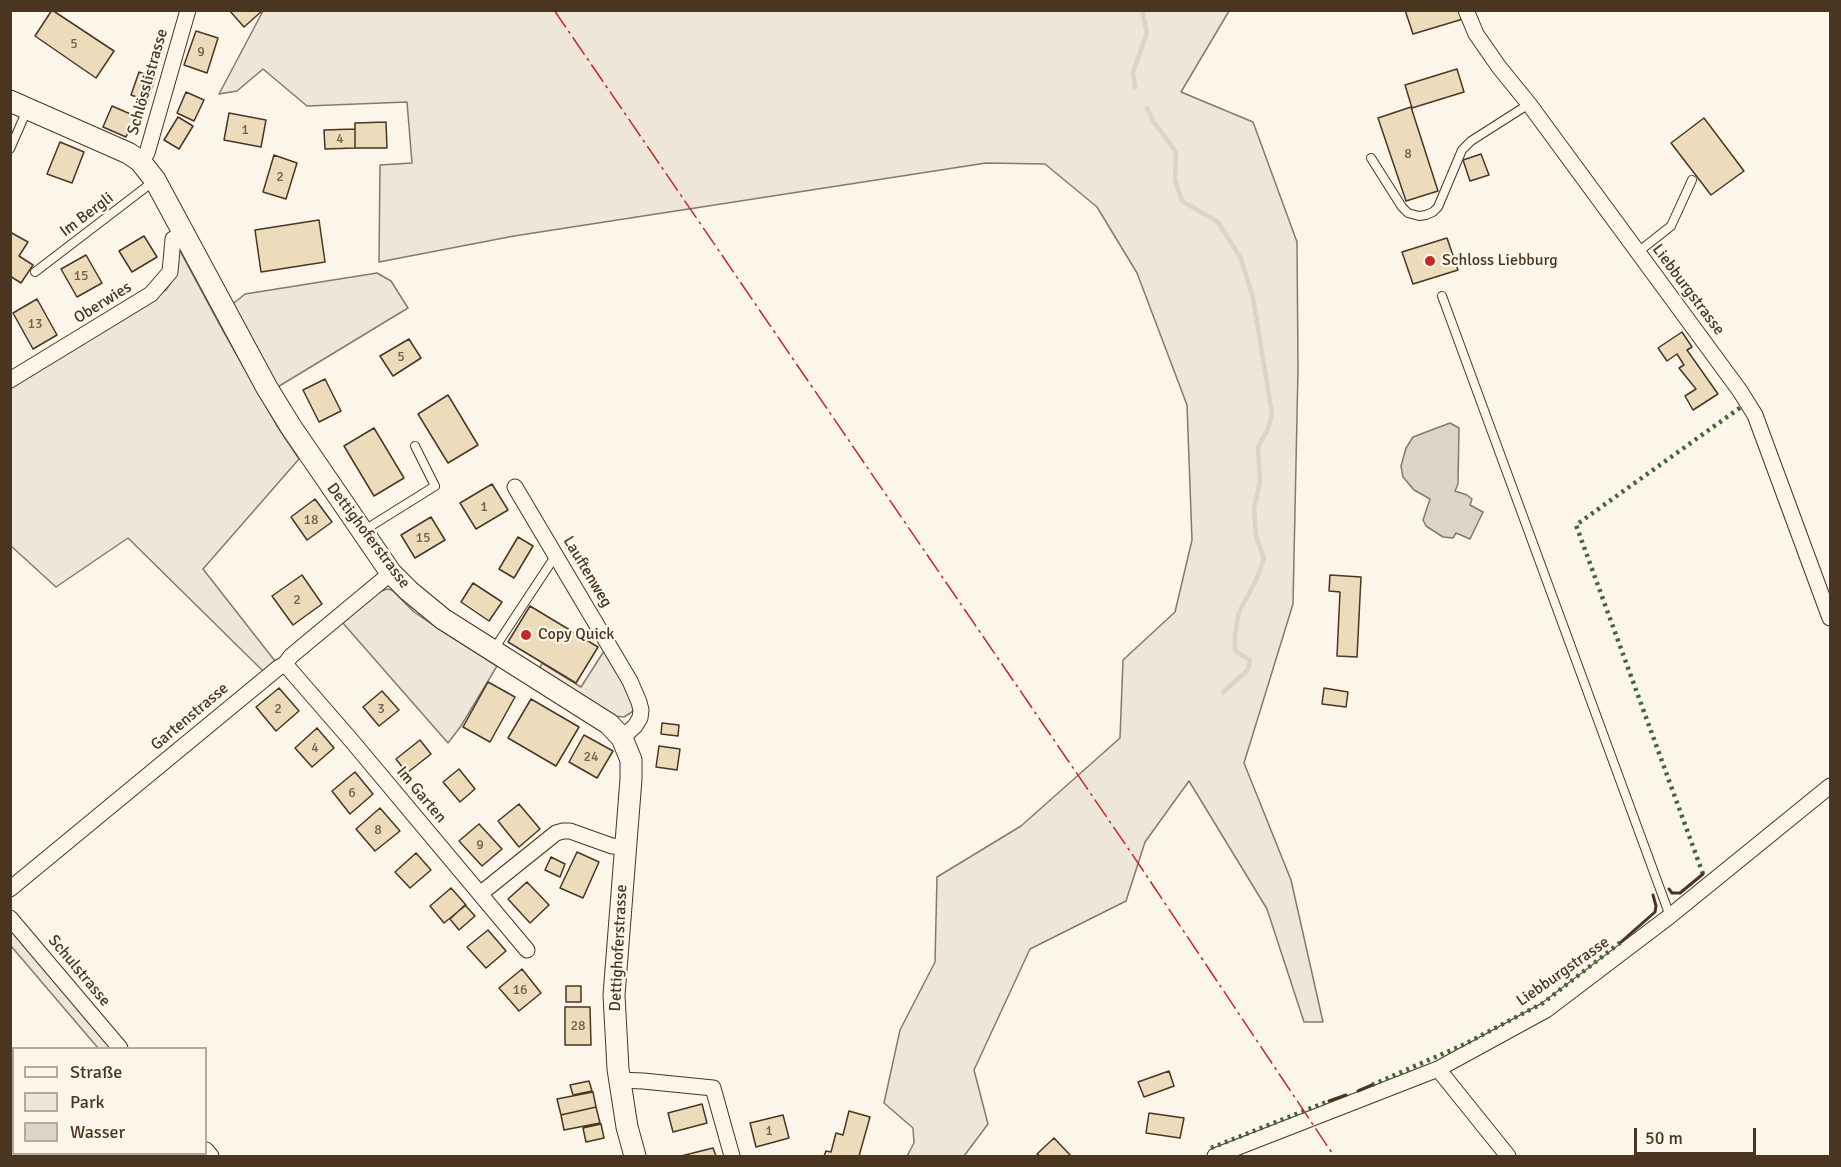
<!DOCTYPE html>
<html>
<head>
<meta charset="utf-8">
<style>
  body { margin:0 }
  #map { position:relative; width:1841px; height:1167px; overflow:hidden; background:#fbf6e9; font-family:Signika,sans-serif }
  canvas { display:block }
  .frame { position:absolute; inset:0; border:12px solid #4a3520; pointer-events:none }
  .legend { position:absolute; left:12px; top:1047px; width:195px; height:108px; box-sizing:border-box; background:#fbf6e9; border:2px solid #b4a999; margin:0; padding:8px 10px; list-style:none; font-size:18px; color:#4a3520 }
  .legend li { display:flex; align-items:center; gap:12px; height:30px }
  .legend b { width:30px; border:2px solid #b4a999 }
  .scale { position:absolute; left:1634px; top:1128px; width:122px; height:27px; box-sizing:border-box; border:3px solid #4a3520; border-top:0; padding-left:8px; font-size:18px; line-height:21px; white-space:nowrap; color:#4a3520; -webkit-text-stroke:4px #fbf6e9; paint-order:stroke }
</style>
</head>
<body>
<div id="map">
<canvas width="1841" height="1167"></canvas>
<div class="frame"></div>
<ul class="legend">
<li><b style="height:8px;background:#fbf6e9"></b>Straße</li>
<li><b style="height:16px;background:#ede6d9"></b>Park</li>
<li><b style="height:16px;background:#dcd4c6"></b>Wasser</li>
</ul>
<div class="scale">50 m</div>
</div>
<script>
const ctx = document.querySelector('canvas').getContext('2d');
ctx.lineJoin = 'round';
function paint(path, color) { ctx.fillStyle = color; ctx.fill(path, 'evenodd'); }
const toPath = rows => new Path2D(rows.map(r => 'M' + r).join(''));
function stroke(path, color, width, dash) { ctx.strokeStyle = color; ctx.lineWidth = width; ctx.lineCap = dash ? 'butt' : 'round'; ctx.setLineDash(dash || []); ctx.stroke(path); }
function label(font, color, halo, rows, align = 'center') {
  ctx.font = font + ' Signika,sans-serif'; ctx.lineWidth = 4.5; ctx.setLineDash([]); ctx.textBaseline = 'middle'; ctx.strokeStyle = halo; ctx.fillStyle = color; for (const [text, x, y, turn = 0] of rows) {
    ctx.save(); ctx.translate(x, y); ctx.rotate((+turn || 0) * Math.PI / 180); ctx.textAlign = isNaN(turn) ? turn : align; if (halo) ctx.strokeText(text, 0, 0); ctx.fillText(text, 0, 0); ctx.restore();
  }
}
const green = toPath([
  [263,11,1229,11,1181,92,1253,122,1297,242,1298,369,1293,604,1244,763,1291,880,1323,1022,1304,1022,1267,909,1189,781,1145,842,1126,901,1030,949,974,1070,988,1124,964,1156,907,1156,914,1143,913,1128,884,1103,900,1030,935,962,937,877,1021,826,1120,738,1123,660,1175,612,1192,540,1187,405,1137,273,1097,207,1045,164,986,163,514,236,379,262,380,165,412,163,407,102,307,106,263,69,237,91,219,94,263,11],
  [180,251,223,331,277,426,299,459,203,569,275,661,263,671,128,538,56,587,11,546,10,385,166,290,173,279,178,253,180,251],
  [377,273,391,281,408,308,276,388,233,309,234,303,245,294,377,273],
  [387,589,392,590,414,612,439,629,497,666,461,726,448,743,342,622,379,592,387,589],
  [606,648,634,707,632,712,624,717,612,716,539,670,542,663,581,687,606,648],
  [10,924,115,1048,98,1048,11,946,10,924]
]);
paint(green, '#ede6d9');
stroke(green, '#887966', 1.5);
const water = toPath([
  [1450,423,1459,428,1458,484,1455,491,1467,495,1472,499,1470,505,1483,512,1470,539,1456,533,1453,538,1443,537,1426,526,1423,520,1430,499,1414,490,1403,477,1401,466,1406,448,1413,437,1450,423]
]);
paint(water, '#dcd4c6');
stroke(water, '#887966', 1.5);
stroke(toPath([
  [1135,87,1133,72,1147,33,1142,10],
  [1147,108,1154,122,1176,152,1175,180,1182,201,1218,222,1241,259,1253,298,1272,414,1268,429,1258,447,1260,481,1254,509,1256,536,1264,559,1256,580,1239,612,1235,635,1235,651,1250,660,1248,670,1223,692]
]), '#dcd4c6', 4.5);
const building = toPath([
  [52,10,114,51,96,78,35,36,52,10],
  [229,10,262,10,262,11,244,27,229,10],
  [1405,10,1460,10,1463,19,1413,34,1405,10],
  [196,31,218,38,207,73,184,65,196,31],
  [1457,69,1464,92,1412,108,1405,85,1457,69],
  [139,72,155,78,148,101,131,95,139,72],
  [186,92,204,100,194,121,177,113,186,92],
  [112,106,135,116,126,137,103,127,112,106],
  [1411,107,1438,191,1406,201,1378,118,1411,107],
  [229,113,266,120,261,147,224,140,229,113],
  [178,117,193,126,179,149,164,140,178,117],
  [1704,118,1744,171,1711,195,1671,143,1704,118],
  [386,122,387,148,355,148,355,123,386,122],
  [355,129,355,148,325,149,324,130,355,129],
  [60,142,84,152,72,183,47,174,60,142],
  [1481,154,1489,175,1470,181,1463,160,1481,154],
  [274,155,297,163,286,199,263,192,274,155],
  [319,220,325,262,261,272,255,230,319,220],
  [10,232,28,242,19,256,33,265,21,283,10,276,10,232],
  [144,236,157,257,132,272,119,251,144,236],
  [1447,238,1458,270,1413,284,1402,252,1447,238],
  [86,255,102,283,77,297,61,269,86,255],
  [37,299,57,335,33,349,13,313,37,299],
  [1682,332,1692,347,1687,350,1718,394,1693,410,1685,396,1696,389,1679,368,1684,365,1677,354,1667,361,1658,348,1682,332],
  [409,339,421,358,393,376,380,356,409,339],
  [325,379,341,411,319,422,303,390,325,379],
  [448,395,478,445,448,463,418,414,448,395],
  [374,428,404,478,374,496,344,446,374,428],
  [492,484,508,510,476,529,460,503,492,484],
  [315,499,332,522,307,540,291,517,315,499],
  [431,517,445,540,415,558,401,535,431,517],
  [518,537,533,546,514,578,499,569,518,537],
  [302,575,322,604,293,625,272,596,302,575],
  [1330,575,1361,577,1357,657,1337,656,1340,592,1329,591,1330,575],
  [473,583,502,602,489,621,461,602,473,583],
  [530,606,598,647,576,683,508,642,530,606],
  [488,682,515,697,490,742,463,727,488,682],
  [279,688,299,711,276,731,256,707,279,688],
  [1324,688,1348,692,1346,707,1322,704,1324,688],
  [382,691,399,710,379,726,363,707,382,691],
  [531,699,579,727,556,766,508,738,531,699],
  [662,723,679,725,678,736,661,734,662,723],
  [317,728,334,748,312,767,295,748,317,728],
  [584,735,613,751,597,778,569,762,584,735],
  [420,740,431,754,407,773,396,759,420,740],
  [659,746,680,749,677,770,656,767,659,746],
  [459,769,475,789,460,802,443,782,459,769],
  [355,772,373,794,350,814,332,791,355,772],
  [519,804,540,829,519,847,498,821,519,804],
  [380,808,400,831,375,851,356,829,380,808],
  [479,824,502,849,482,866,459,841,479,824],
  [577,852,599,862,583,898,560,888,577,852],
  [416,853,431,870,410,888,395,872,416,853],
  [551,857,565,864,560,877,545,870,551,857],
  [527,882,549,905,530,923,508,899,527,882],
  [451,888,466,905,444,923,430,906,451,888],
  [465,905,475,916,459,930,450,919,465,905],
  [488,930,506,951,486,968,467,947,488,930],
  [522,969,541,993,519,1011,499,988,522,969],
  [566,986,581,986,581,1002,566,1002,566,986],
  [565,1007,590,1007,591,1045,565,1045,565,1007],
  [1169,1071,1174,1086,1144,1097,1138,1082,1169,1071],
  [589,1081,592,1091,573,1095,570,1085,589,1081],
  [593,1092,596,1107,561,1115,557,1099,593,1092],
  [702,1104,707,1123,673,1132,668,1113,702,1104],
  [596,1107,600,1123,564,1130,561,1115,596,1107],
  [849,1111,870,1117,859,1156,824,1156,826,1151,831,1152,836,1133,843,1135,849,1111],
  [1149,1113,1184,1118,1180,1138,1146,1133,1149,1113],
  [783,1115,789,1138,756,1147,750,1123,783,1115],
  [601,1124,604,1138,586,1142,583,1128,601,1124],
  [1054,1138,1071,1156,1040,1156,1037,1154,1054,1138],
  [713,1148,716,1156,681,1156,713,1148]
]);
paint(building, '#ecdcbc');
stroke(building, '#4a3520', 1.5);
const lane = toPath([
  [10,149,27,110],
  [1371,158,1402,207,1408,213,1419,216,1426,215,1433,212,1438,207,1462,150,1471,141,1529,104],
  [1638,252,1671,226,1692,180],
  [35,272,154,181],
  [1442,296,1670,916],
  [363,531,435,486,415,446],
  [494,649,556,555]
]);
const street = toPath([
  [1466,10,1476,34,1499,67,1529,104,1740,391,1755,415,1830,618],
  [140,161,147,153,188,10],
  [10,380,151,294,170,272,173,239,184,234],
  [515,487,630,681,639,702,641,710,640,718,635,726,622,738],
  [285,664,351,740,527,950],
  [10,889,278,668,285,664,291,656,391,573],
  [480,894,556,833,563,831,570,831,612,846,625,847],
  [10,918,120,1048],
  [1438,1069,1508,1156],
  [619,1080,643,1081,713,1088,732,1156],
  [206,1150,211,1156],
  [1215,1156,1438,1069,1546,1010,1670,916,1830,786]
]);
const secondary = toPath([
  [10,101,128,153,140,161,155,180,267,388,291,427,391,573,409,591,443,619,609,724,622,738,631,760,631,779,614,995,618,1069,627,1127,635,1156]
]);
stroke(lane, '#4a3520', 10);
stroke(street, '#4a3520', 17);
stroke(secondary, '#4a3520', 23);
stroke(lane, '#fbf6e9', 8);
stroke(street, '#fbf6e9', 15);
stroke(secondary, '#fbf6e9', 21);
stroke(toPath([
  [1703,874,1576,525,1741,407],
  [1372,1085,1465,1044,1543,1003,1621,942],
  [1211,1148,1329,1101]
]), '#436837', 4.5, [3, 4.5]);
stroke(toPath([
  [1669,889,1672,893,1680,893,1703,874],
  [1621,942,1655,912,1656,906,1653,895],
  [1358,1091,1372,1085],
  [1329,1101,1346,1095]
]), '#4a3520', 3);
stroke(toPath([
  [554,10,1132,854,1334,1156]
]), '#c62828', 1.5, [21, 4.5, 3, 4.5]);
for (const [x, y, r, color] of [
  [1430,261,6,"#c62828"],
  [526,635,6,"#c62828"]
]) { const dot = new Path2D(); dot.arc(x, y, r, 0, 2 * Math.PI); ctx.fillStyle = color; ctx.fill(dot); stroke(dot, '#fbf6e9', 2); }
label('14px', '#725f47', null, [
  ["5",74,44],
  ["9",201,52],
  ["1",245,130],
  ["4",340,139],
  ["8",1408,154],
  ["2",280,177],
  ["15",81,276],
  ["13",35,324],
  ["5",401,357],
  ["1",484,507],
  ["18",311,520],
  ["15",423,538],
  ["2",297,600],
  ["2",278,709],
  ["3",381,709],
  ["4",315,748],
  ["24",591,757],
  ["6",352,793],
  ["8",378,830],
  ["9",480,845],
  ["16",520,990],
  ["28",578,1026],
  ["1",769,1131]
]);
label('16px', '#4a3520', '#fbf6e9', [
  ["Schlösslistrasse",148,82,-74],
  ["Im Bergli",87,215,-37],
  ["Liebburgstrasse",1688,290,53],
  ["Oberwies",103,303,-32],
  ["Dettighoferstrasse",368,536,53],
  ["Lauftenweg",587,572,59],
  ["Gartenstrasse",190,717,-40],
  ["Im Garten",421,795,50],
  ["Dettighoferstrasse",619,948,-87],
  ["Schulstrasse",79,971,50],
  ["Liebburgstrasse",1563,972,-35]
]);
label('16px', '#4a3520', '#fbf6e9', [
  ["Schloss Liebburg",1442,261],
  ["Copy Quick",538,635]
], 'left');
</script>
</body>
</html>
